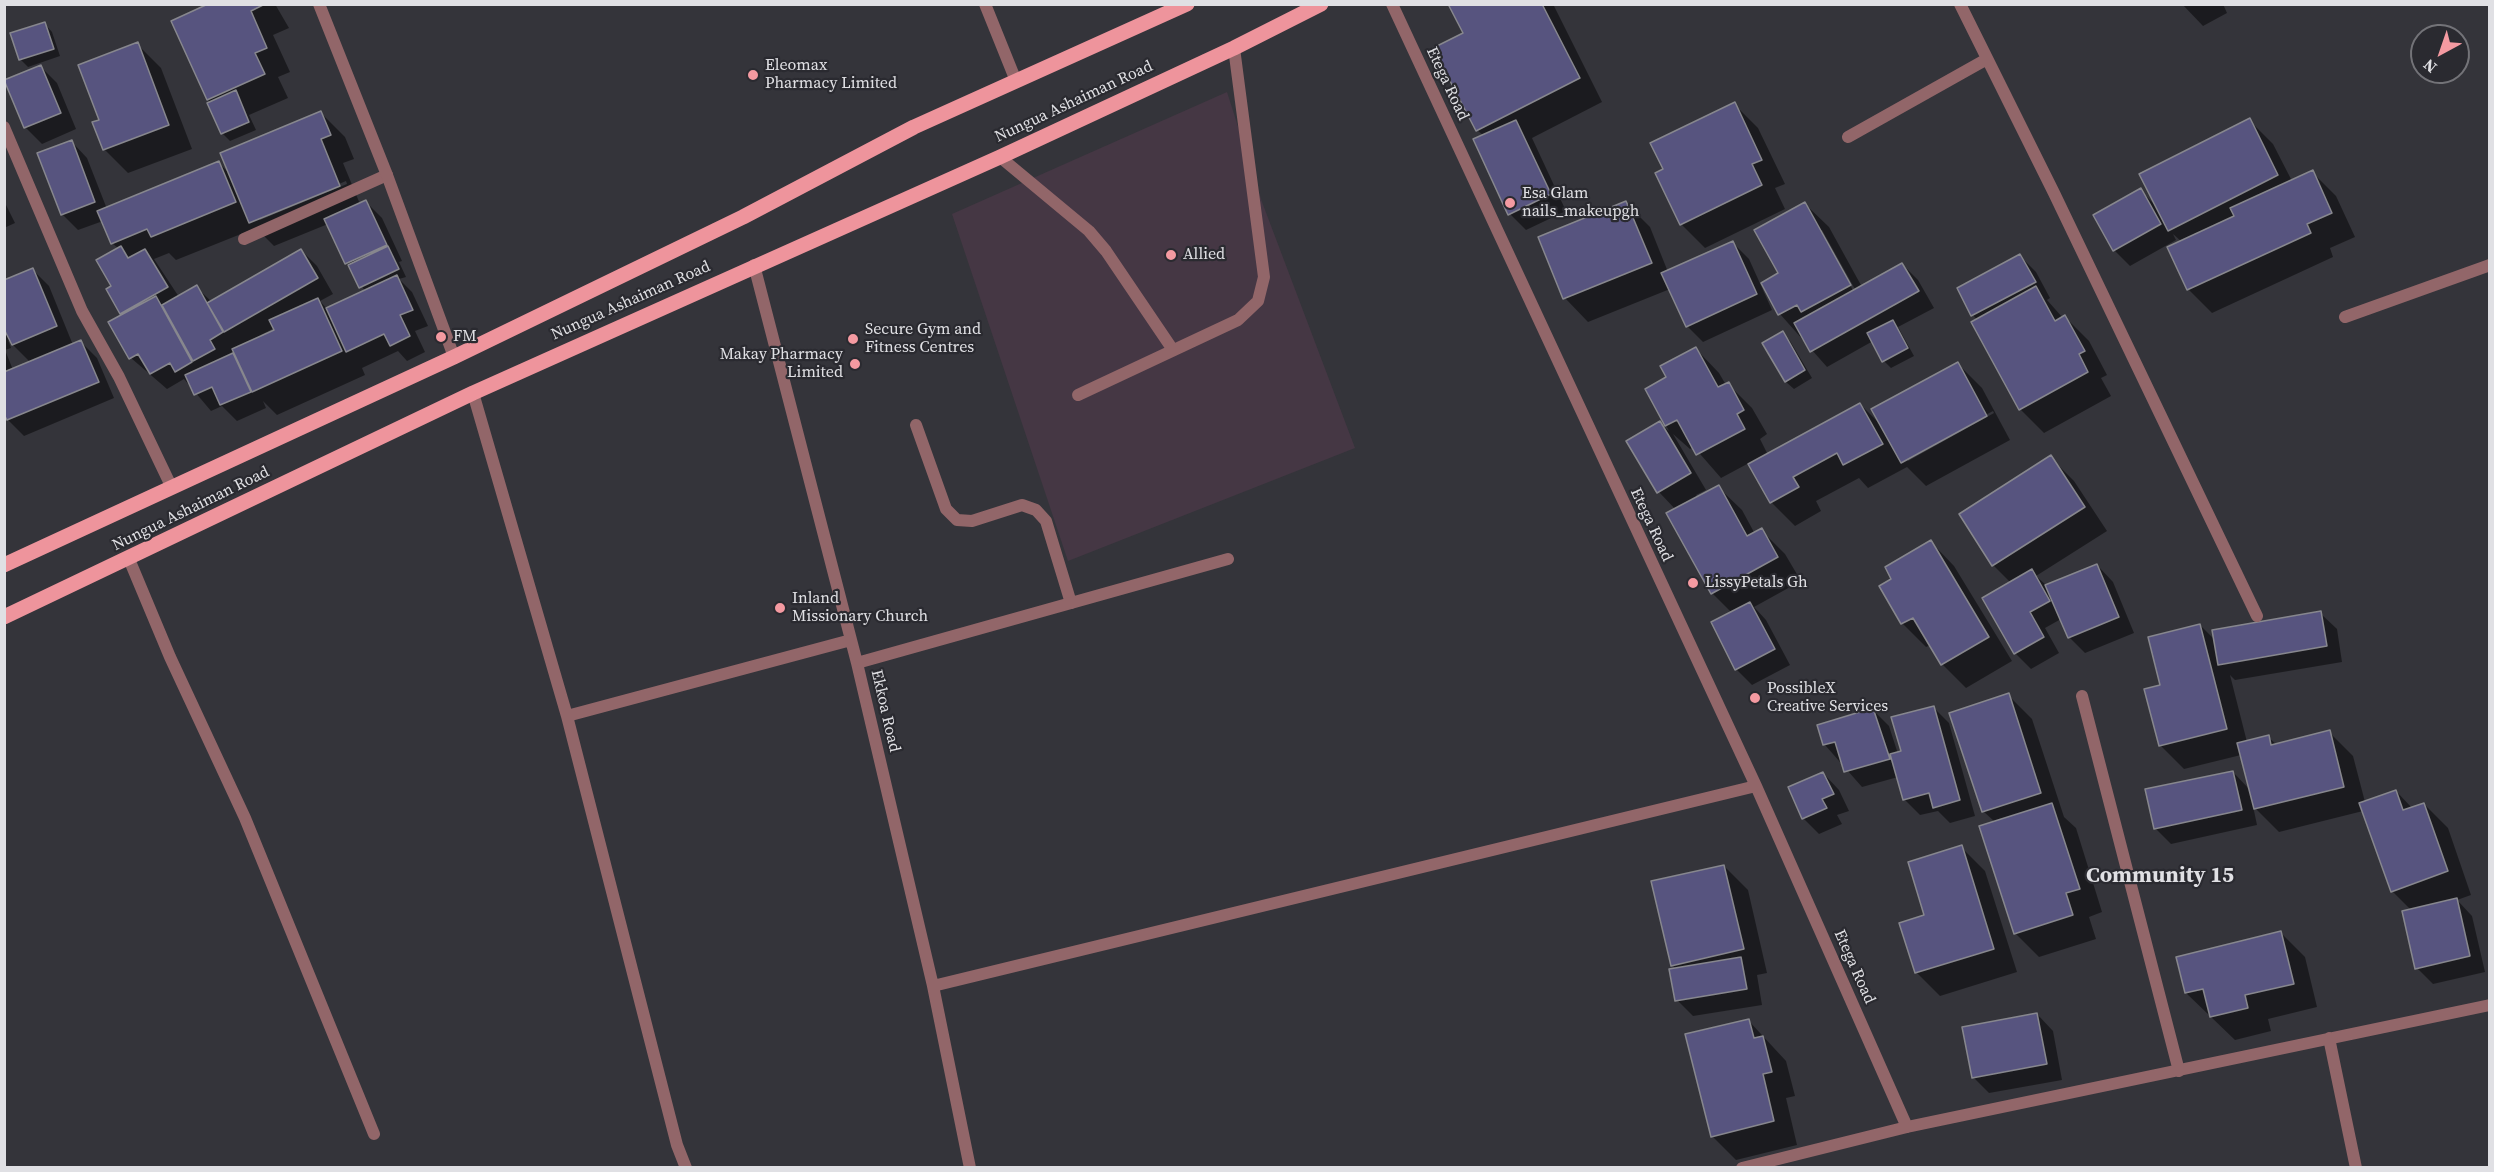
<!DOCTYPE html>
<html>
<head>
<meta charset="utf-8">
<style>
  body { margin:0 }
  #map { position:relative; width:2494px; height:1172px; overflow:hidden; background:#34343a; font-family:"Source Serif 4",serif }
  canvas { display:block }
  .frame { position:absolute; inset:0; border:6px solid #e0e0e4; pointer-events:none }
  .north { position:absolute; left:2410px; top:24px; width:60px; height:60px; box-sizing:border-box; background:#2a2a30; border:2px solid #737378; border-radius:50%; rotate:220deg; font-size:16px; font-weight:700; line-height:24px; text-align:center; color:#e0e0e4 }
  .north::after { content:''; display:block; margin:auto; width:21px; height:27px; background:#f49aa1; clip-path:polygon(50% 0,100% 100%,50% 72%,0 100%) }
</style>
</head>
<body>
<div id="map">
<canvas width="2494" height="1172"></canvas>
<div class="frame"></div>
<div class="north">N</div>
</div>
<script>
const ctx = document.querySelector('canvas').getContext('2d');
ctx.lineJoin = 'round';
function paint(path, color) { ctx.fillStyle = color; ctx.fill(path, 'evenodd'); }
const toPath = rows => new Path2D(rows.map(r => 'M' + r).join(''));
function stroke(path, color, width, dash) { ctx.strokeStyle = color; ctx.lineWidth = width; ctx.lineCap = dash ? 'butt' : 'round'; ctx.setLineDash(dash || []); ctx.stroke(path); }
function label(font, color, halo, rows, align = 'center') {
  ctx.font = font + ' "Source Serif 4",serif'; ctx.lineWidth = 4.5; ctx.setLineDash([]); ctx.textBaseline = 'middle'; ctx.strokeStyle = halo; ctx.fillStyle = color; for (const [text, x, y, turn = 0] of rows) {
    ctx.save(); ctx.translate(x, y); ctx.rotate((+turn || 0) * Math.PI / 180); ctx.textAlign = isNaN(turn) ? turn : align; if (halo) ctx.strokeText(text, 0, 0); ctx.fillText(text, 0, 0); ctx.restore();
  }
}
paint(toPath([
  [1227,92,1262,202,1355,448,1068,561,952,214]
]), '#453744');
paint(toPath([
  [212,4,275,4,289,28,273,35,290,72,278,77,288,98,249,115,256,130,230,141,222,133,208,99],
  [1450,4,1553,4,1602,102,1532,138,1566,211,1526,230,1510,214,1484,136,1477,130,1465,34],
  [2182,4,2223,4,2227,13,2203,26],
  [45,24,52,32,60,56,28,67,20,59],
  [137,44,161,68,192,149,128,173,104,149,101,120],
  [41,67,57,83,76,129,42,144,26,128,6,81],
  [1734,104,1758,128,1785,184,1775,188,1785,209,1705,248,1681,224,1665,170],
  [321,113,345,137,354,159,343,163,360,204,365,201,382,218,402,261,399,262,406,277,399,279,412,292,428,326,415,331,425,352,407,361,398,351,362,368,365,375,277,415,263,401,266,408,237,421,222,406,211,411,184,379,167,389,131,358,111,323,123,316,108,290,113,286,119,249,112,243,103,221,78,230,62,214,71,141,87,158,107,209,219,163,231,175],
  [346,181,347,184,260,220,260,217],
  [328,224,346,263,365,291,327,309,320,301,333,294,317,266,301,250,212,302,196,287,179,297,154,259,169,253,176,260,256,228,274,246],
  [274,328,276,331,262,337,261,335],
  [234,351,238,360,231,353],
  [2249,120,2273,144,2292,181,2312,172,2336,196,2355,237,2330,248,2333,257,2212,313,2188,289,2182,242,2173,234,2176,240,2130,266,2114,250,2140,190,2156,206],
  [4,201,15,223,4,228],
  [1626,203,1650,227,1668,272,1733,243,1749,259,1772,310,1703,342,1687,326,1670,289,1588,322,1565,298,1540,238],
  [1805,204,1829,227,1862,287,1902,264,1918,280,1934,308,1898,327,1914,356,1891,368,1884,361,1873,341,1827,367,1780,314,1780,274],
  [1819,230,1822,230,1856,291,1854,292],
  [2020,256,2036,272,2050,298,2047,300,2063,318,2065,317,2089,341,2107,375,2101,378,2111,396,2044,433,2020,409,1977,320,1973,315],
  [33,270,49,286,73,345,81,342,97,358,114,398,24,436,8,420,4,411,4,281],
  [8,340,31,363,13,370,5,350,11,348],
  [1782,333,1790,341,1812,378,1794,389,1786,382,1764,343],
  [1696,349,1719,373,1726,385,1728,384,1752,408,1767,434,1760,439,1768,455,1860,404,1881,425,1958,364,1982,388,2010,440,1926,486,1907,467,1868,488,1859,478,1816,501,1821,511,1795,526,1771,502,1749,463,1721,478,1694,447,1690,449,1673,434,1706,490,1696,495,1698,498,1718,487,1742,510,1755,534,1761,530,1785,554,1801,581,1754,607,1766,620,1790,665,1752,685,1736,669,1732,613,1712,593,1676,510,1659,492,1628,441,1660,423,1669,431,1647,389,1669,378],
  [1993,411,1994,413,1908,461,1908,457],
  [2050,457,2074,481,2107,531,2036,576,2047,586,2097,565,2113,582,2134,633,2085,653,2069,637,2061,619,2045,628,2059,653,2031,669,2015,653,2011,583,1993,565],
  [1931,542,1954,566,2012,661,1966,688,1942,664,1931,645,1926,647,1902,623,1894,579],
  [2320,613,2337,629,2342,662,2235,680,2230,675,2247,742,2268,737,2277,745,2329,732,2353,756,2365,802,2396,791,2412,808,2424,804,2448,828,2471,895,2457,900,2472,916,2485,972,2433,984,2417,968,2411,910,2392,891,2363,811,2279,832,2253,806,2257,825,2171,844,2155,828,2233,772,2250,790,2241,755,2184,769,2160,745,2162,686,2200,625,2215,640],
  [2008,695,2032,719,2064,817,2076,828,2102,912,2089,917,2096,939,2039,957,2015,933,1995,822,1983,811],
  [1933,707,1949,723,1975,816,1950,823,1938,811,1920,815,1904,799,1898,777,1862,787,1825,745,1819,726,1873,710,1889,726,1898,754,1903,753],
  [1823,773,1839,790,1849,811,1837,815,1842,824,1819,834,1803,818],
  [1961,847,1985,871,2017,972,1940,996,1916,972,1926,916],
  [1724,866,1748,890,1767,973,1757,975,1762,1005,1693,1016,1677,1000,1676,969,1672,965],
  [2281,933,2305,957,2317,1007,2268,1019,2271,1031,2235,1040,2186,993,2178,958],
  [2037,1014,2053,1031,2062,1080,1989,1093,1973,1077],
  [1748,1020,1786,1061,1795,1096,1786,1098,1797,1145,1736,1160,1712,1136]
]), '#0007');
const building = toPath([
  [208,4,265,4,251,11,267,48,255,53,265,74,207,100,171,21,208,4],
  [1448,4,1542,4,1580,78,1476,131,1433,48,1463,33,1448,4],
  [45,22,54,49,19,60,10,33,45,22],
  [138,42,169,125,103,150,92,122,99,120,78,65,138,42],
  [41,65,61,113,24,128,4,80,41,65],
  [236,90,249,122,221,134,207,103,236,90],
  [1735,102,1762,160,1752,164,1762,185,1680,225,1655,173,1663,169,1650,143,1735,102],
  [321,111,331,135,321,139,340,186,249,223,220,153,321,111],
  [2250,118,2278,175,2168,231,2139,174,2250,118],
  [1516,120,1551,194,1508,215,1473,139,1516,120],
  [72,140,95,202,61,215,37,153,72,140],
  [219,161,236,202,151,237,147,229,111,244,97,211,219,161],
  [2313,170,2332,213,2307,224,2311,233,2187,290,2167,247,2234,216,2230,208,2313,170],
  [2141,188,2161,224,2113,251,2093,215,2141,188],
  [366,200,387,245,345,264,324,219,366,200],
  [1626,201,1652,263,1563,299,1538,237,1626,201],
  [1805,202,1851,285,1801,312,1797,305,1778,315,1761,283,1778,273,1754,230,1805,202],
  [1733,241,1757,294,1686,327,1661,273,1733,241],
  [121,246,128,258,145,249,168,287,120,314,106,289,111,286,96,260,121,246],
  [388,246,399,269,359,288,348,265,388,246],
  [301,249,318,278,224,332,207,303,301,249],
  [2020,254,2036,282,1971,316,1957,288,2020,254],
  [1902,263,1919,291,1810,352,1794,323,1902,263],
  [33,268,57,326,12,345,4,329,4,280,33,268],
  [397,275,413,310,400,315,410,336,390,346,384,334,346,352,326,308,397,275],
  [197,285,223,332,210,340,215,349,193,361,162,305,197,285],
  [2036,286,2055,321,2065,315,2085,351,2079,354,2088,372,2019,410,1971,322,2036,286],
  [156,296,192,362,175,372,170,363,150,374,138,354,129,359,108,322,156,296],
  [318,298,342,351,252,392,232,349,274,330,269,320,318,298],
  [1893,320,1908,348,1882,362,1867,333,1893,320],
  [1783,331,1805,370,1785,382,1762,343,1783,331],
  [81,340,99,382,7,420,4,415,4,372,81,340],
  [1696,347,1718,387,1729,382,1744,410,1737,414,1745,429,1696,455,1677,420,1665,426,1645,389,1666,377,1660,366,1696,347],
  [233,353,251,392,220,405,212,387,194,395,185,375,233,353],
  [1958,362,1987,416,1901,463,1871,409,1958,362],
  [1860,403,1883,444,1843,465,1837,453,1793,477,1799,487,1770,503,1748,464,1860,403],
  [1660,421,1691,473,1657,493,1626,441,1660,421],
  [2051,455,2085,507,1992,566,1959,514,2051,455],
  [1719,485,1747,536,1762,528,1778,557,1711,594,1666,513,1719,485],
  [1931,540,1989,637,1941,665,1913,618,1901,624,1879,586,1891,579,1885,567,1931,540],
  [2097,564,2119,617,2068,638,2045,585,2097,564],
  [2032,569,2050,601,2030,612,2044,637,2014,654,1982,598,2032,569],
  [1750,602,1775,649,1735,670,1711,622,1750,602],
  [2321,611,2327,646,2218,665,2212,630,2321,611],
  [2200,624,2227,729,2159,746,2144,689,2160,685,2148,637,2200,624],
  [2009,693,2041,793,1982,812,1949,713,2009,693],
  [1934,706,1960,800,1933,808,1929,793,1903,800,1890,754,1901,751,1891,717,1934,706],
  [1873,708,1890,759,1844,772,1835,742,1823,745,1817,725,1873,708],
  [2330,730,2344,787,2254,809,2237,743,2269,735,2271,745,2330,730],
  [2233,771,2242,810,2154,829,2145,789,2233,771],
  [1823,772,1834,794,1822,799,1827,808,1802,819,1788,787,1823,772],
  [2396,790,2403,810,2424,803,2448,871,2391,892,2359,803,2396,790],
  [2052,803,2080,889,2066,893,2073,915,2014,934,1979,826,2052,803],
  [1962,845,1994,949,1915,973,1899,923,1924,915,1908,862,1962,845],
  [1724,865,1744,949,1671,966,1651,881,1724,865],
  [2457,898,2470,956,2415,969,2402,911,2457,898],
  [2281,931,2294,984,2245,995,2248,1008,2210,1017,2203,989,2185,993,2176,957,2281,931],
  [1741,957,1747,989,1675,1001,1669,969,1741,957],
  [2037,1013,2047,1064,1972,1078,1962,1027,2037,1013],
  [1749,1019,1754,1038,1763,1036,1772,1072,1763,1074,1774,1121,1711,1137,1685,1034,1749,1019]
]);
paint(building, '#57547f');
stroke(building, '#87878e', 1.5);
stroke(toPath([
  [1000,157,1089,231,1106,251,1173,350],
  [244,239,387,175],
  [1078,395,1238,320,1258,301,1264,277,1234,48],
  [916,425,946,509,957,520,972,521,1022,505,1036,510,1046,521,1071,603]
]), '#926669', 12);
stroke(toPath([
  [319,4,387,175,454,357],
  [985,4,1016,81],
  [1392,4,1756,786,1907,1127],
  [1960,4,2054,193,2257,616],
  [4,127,82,311,119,377,172,488],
  [1848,137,1987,59],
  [754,265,857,663,933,986,970,1168],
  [2345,317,2490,265],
  [473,393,567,716,677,1145,686,1168],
  [129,559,170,657,245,818,374,1134],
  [857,663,1228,559],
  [2082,696,2179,1071],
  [567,716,851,640],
  [933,986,1756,786],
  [2329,1038,2356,1168],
  [1742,1168,1907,1127,2490,1005]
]), '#926669', 12);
stroke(toPath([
  [4,565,454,357,743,217,914,127,1187,4],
  [4,617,473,393,1000,157,1234,48,1321,4]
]), '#ee949c', 15);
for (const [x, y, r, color] of [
  [753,75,6,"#f49aa1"],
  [1510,203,6,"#f49aa1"],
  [1171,255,6,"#f49aa1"],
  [441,337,6,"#f49aa1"],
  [853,339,6,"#f49aa1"],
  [855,364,6,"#f49aa1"],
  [1693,583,6,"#f49aa1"],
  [780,608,6,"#f49aa1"],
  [1755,698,6,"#f49aa1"]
]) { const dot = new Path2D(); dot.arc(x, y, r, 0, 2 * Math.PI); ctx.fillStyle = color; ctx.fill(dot); stroke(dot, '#2a2a30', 2); }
label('16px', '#e0e0e4', '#2a2a30', [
  ["Eleomax",765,66],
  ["Pharmacy Limited",765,84],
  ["Esa Glam",1522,194],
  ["nails_makeupgh",1522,212],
  ["Allied",1183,255],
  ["Secure Gym and",865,330],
  ["Fitness Centres",865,348],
  ["FM",453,337],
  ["Makay Pharmacy",843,355,"right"],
  ["Limited",843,373,"right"],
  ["LissyPetals Gh",1705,583],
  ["Inland",792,599],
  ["Missionary Church",792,617],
  ["PossibleX",1767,689],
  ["Creative Services",1767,707]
], 'left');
label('16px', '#e0e0e4', '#2a2a30', [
  ["Etega Road",1447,84,65],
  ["Nungua Ashaiman Road",1074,102,-25],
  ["Nungua Ashaiman Road",631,301,-24],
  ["Nungua Ashaiman Road",191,509,-26],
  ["Etega Road",1651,525,65],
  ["Ekkoa Road",885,711,77],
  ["Etega Road",1854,967,66]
]);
label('bold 22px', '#e0e0e4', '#2a2a30', [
  ["Community 15",2160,876]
]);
</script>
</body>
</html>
